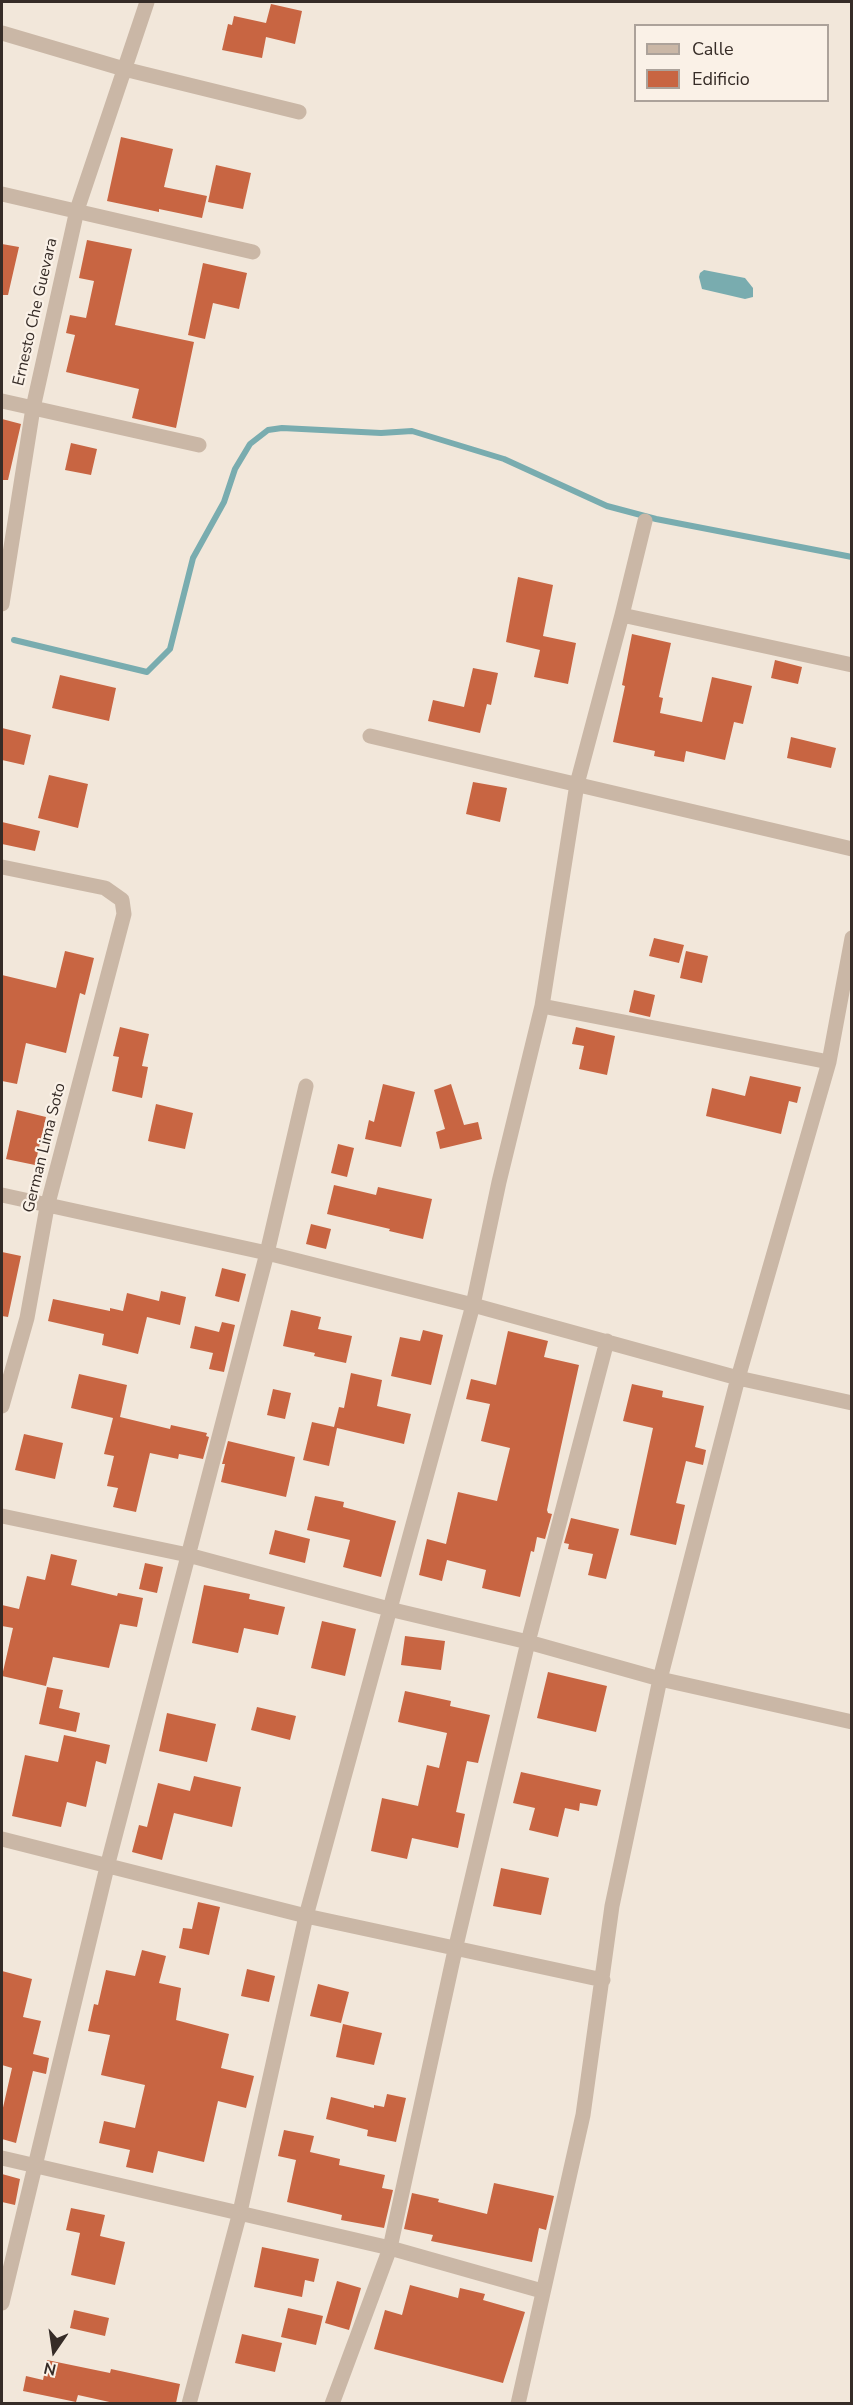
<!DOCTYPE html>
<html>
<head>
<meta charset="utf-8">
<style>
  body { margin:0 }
  #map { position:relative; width:853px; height:2405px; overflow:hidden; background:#f2e7da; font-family:"Nunito Sans",sans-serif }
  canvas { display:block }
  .frame { position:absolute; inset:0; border:3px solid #362c27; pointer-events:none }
  .legend { position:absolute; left:634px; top:24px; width:195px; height:78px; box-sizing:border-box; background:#faf1e7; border:2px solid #aca29a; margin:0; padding:8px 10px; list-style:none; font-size:18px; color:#362c27 }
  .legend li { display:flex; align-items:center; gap:12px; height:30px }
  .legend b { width:30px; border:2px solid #aca29a }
  .north { position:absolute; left:24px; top:2321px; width:60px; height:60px; -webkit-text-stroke:4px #faf1e7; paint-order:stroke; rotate:193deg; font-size:16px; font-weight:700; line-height:24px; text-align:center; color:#362c27 }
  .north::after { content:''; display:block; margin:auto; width:21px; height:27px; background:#362c27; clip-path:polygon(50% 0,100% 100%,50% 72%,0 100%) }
</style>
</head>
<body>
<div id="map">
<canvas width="853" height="2405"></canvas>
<div class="frame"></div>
<ul class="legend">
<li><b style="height:8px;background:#cab7a6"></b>Calle</li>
<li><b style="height:16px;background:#c86542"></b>Edificio</li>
</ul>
<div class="north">N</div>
</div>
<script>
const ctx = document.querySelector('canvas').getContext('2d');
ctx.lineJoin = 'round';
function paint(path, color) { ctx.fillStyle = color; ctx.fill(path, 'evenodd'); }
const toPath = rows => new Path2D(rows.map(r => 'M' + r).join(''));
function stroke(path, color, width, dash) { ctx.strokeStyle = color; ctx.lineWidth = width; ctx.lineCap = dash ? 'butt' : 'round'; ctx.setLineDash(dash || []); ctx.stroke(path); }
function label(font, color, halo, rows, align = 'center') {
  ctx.font = font + ' "Nunito Sans",sans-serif'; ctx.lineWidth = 4.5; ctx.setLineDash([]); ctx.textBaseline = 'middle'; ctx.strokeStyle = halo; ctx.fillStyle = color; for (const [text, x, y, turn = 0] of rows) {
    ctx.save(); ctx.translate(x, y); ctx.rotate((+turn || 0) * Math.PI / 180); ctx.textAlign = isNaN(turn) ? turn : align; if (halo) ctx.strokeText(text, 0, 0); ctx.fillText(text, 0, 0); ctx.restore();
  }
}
paint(toPath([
  [704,270,745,278,753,288,753,297,745,299,702,289,699,277,700,273]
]), '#79acaf');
stroke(toPath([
  [14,640,147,672,170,649,193,558,224,502,235,469,250,444,268,430,282,428,381,433,412,431,504,459,607,506,656,519,852,557]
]), '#79acaf', 6);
paint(toPath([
  [271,4,302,11,295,44,266,37,262,58,222,50,228,24,232,25,234,16,266,23],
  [121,137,173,149,164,187,207,196,202,218,159,209,159,212,107,201],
  [216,165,251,173,243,209,208,202],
  [87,240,132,249,115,325,194,342,176,428,132,418,139,389,66,372,75,335,66,333,70,315,86,318,94,281,79,278],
  [2,244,19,247,8,295,2,295],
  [203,263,247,273,239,309,213,303,205,339,188,335],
  [2,419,21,424,8,480,2,480],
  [71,443,97,449,91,475,65,470],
  [518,577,553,585,543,636,576,643,568,684,534,677,540,650,506,642],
  [632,634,671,643,659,697,663,698,660,713,702,722,712,677,752,686,743,724,734,722,725,760,686,751,684,762,654,756,655,751,613,742,625,686,622,685],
  [775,660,802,667,798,684,771,678],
  [473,668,498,673,491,705,487,704,480,733,428,721,433,700,464,707],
  [60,675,116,688,109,721,52,708],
  [2,728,31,735,24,765,2,760],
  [791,737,836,748,831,768,787,758],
  [49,775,88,784,78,828,38,818],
  [473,782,507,788,500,822,466,814],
  [2,822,40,831,35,851,2,844],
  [654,938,684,945,679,963,649,956],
  [65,951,94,958,85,995,80,993,66,1053,26,1043,17,1084,2,1081,2,975,56,988],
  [686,951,708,956,702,983,680,978],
  [634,990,655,995,650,1017,629,1012],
  [120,1027,149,1034,142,1066,148,1067,142,1098,112,1091,119,1057,113,1056],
  [576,1027,615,1036,607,1075,579,1069,584,1046,572,1044],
  [750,1076,801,1087,797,1103,789,1101,781,1134,706,1116,712,1088,745,1096],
  [383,1084,415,1092,401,1147,365,1139,369,1120,374,1122],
  [451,1084,464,1125,478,1122,482,1139,440,1149,436,1132,445,1129,434,1090],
  [156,1104,193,1113,185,1149,148,1141],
  [17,1110,46,1117,35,1165,6,1159],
  [338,1144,354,1148,347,1177,331,1173],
  [334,1185,376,1195,378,1187,432,1199,423,1239,389,1231,390,1229,327,1214],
  [311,1224,331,1229,326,1249,306,1244],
  [2,1252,21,1256,8,1317,2,1316],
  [222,1268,246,1274,239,1302,215,1296],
  [161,1291,186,1297,180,1325,147,1317,138,1354,102,1345,104,1334,48,1321,53,1299,110,1311,110,1308,123,1311,127,1293,159,1301],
  [291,1310,321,1317,318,1329,352,1336,346,1363,314,1356,315,1353,283,1346],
  [222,1322,235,1325,224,1372,209,1369,213,1353,190,1348,195,1326,219,1332],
  [423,1330,443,1335,431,1385,391,1376,400,1337,420,1341],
  [508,1331,548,1341,544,1357,579,1365,547,1510,548,1513,552,1514,545,1539,537,1537,534,1552,531,1551,520,1597,482,1588,486,1570,447,1560,442,1581,419,1575,427,1539,446,1544,458,1492,497,1501,510,1448,481,1441,490,1404,466,1399,471,1379,496,1385],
  [351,1373,382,1380,377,1406,411,1414,404,1444,337,1428,329,1466,303,1460,312,1422,334,1427,339,1407,344,1408],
  [79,1374,127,1385,120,1417,170,1429,171,1425,207,1433,206,1436,209,1437,203,1459,179,1454,178,1459,150,1453,136,1512,113,1507,118,1488,107,1486,114,1456,104,1454,113,1418,71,1408],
  [632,1384,663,1391,662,1397,704,1406,695,1447,706,1450,703,1465,686,1461,676,1503,685,1505,676,1545,630,1535,653,1428,623,1421],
  [273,1389,291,1393,285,1419,267,1415],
  [24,1434,63,1443,55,1479,15,1470],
  [228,1441,295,1457,286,1497,221,1482,225,1464,222,1464],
  [315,1496,344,1502,343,1507,396,1521,381,1577,343,1567,350,1540,307,1530],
  [571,1518,619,1529,606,1579,588,1575,593,1554,568,1549,569,1544,564,1543],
  [275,1530,310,1539,305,1563,269,1554],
  [51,1554,77,1560,71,1585,117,1596,118,1593,143,1598,137,1627,120,1624,109,1668,53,1657,46,1686,2,1676,13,1628,2,1626,2,1605,19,1609,27,1576,45,1580],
  [145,1563,163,1567,157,1593,139,1589],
  [204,1585,250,1594,249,1599,285,1607,278,1635,244,1628,238,1653,192,1643],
  [322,1621,356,1629,345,1676,311,1668],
  [405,1636,445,1641,441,1670,401,1665],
  [548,1672,607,1686,596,1732,537,1718],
  [47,1687,63,1690,59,1708,80,1713,76,1732,39,1724],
  [405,1691,451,1701,450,1706,490,1715,478,1763,467,1761,456,1812,465,1814,458,1848,412,1838,407,1859,371,1851,382,1798,418,1806,427,1765,439,1768,447,1733,398,1722],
  [257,1707,296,1716,290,1740,251,1730],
  [167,1713,216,1724,207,1762,159,1751],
  [64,1735,110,1745,106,1764,96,1761,86,1807,67,1802,61,1827,12,1816,25,1755,58,1762],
  [521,1772,601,1790,597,1806,580,1803,579,1811,565,1808,558,1837,529,1830,535,1808,513,1803],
  [194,1776,241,1787,232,1827,174,1813,162,1860,132,1852,139,1825,147,1827,158,1783,190,1791],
  [501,1868,549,1878,541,1915,493,1906],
  [198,1902,220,1907,209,1955,179,1948,183,1928,192,1929],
  [142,1950,166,1956,159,1983,181,1988,176,2020,229,2034,221,2068,254,2076,246,2108,218,2101,204,2162,158,2151,153,2173,126,2167,130,2150,99,2143,104,2121,135,2128,145,2085,101,2075,110,2035,88,2031,94,2004,98,2005,106,1970,135,1976],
  [247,1969,275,1976,269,2002,241,1996],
  [2,1971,32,1979,23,2017,41,2021,33,2054,49,2058,46,2074,33,2071,16,2143,2,2139,2,2112,12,2068,2,2065],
  [318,1984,349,1992,341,2023,310,2016],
  [343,2024,382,2033,374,2065,336,2057],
  [387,2094,406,2098,396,2142,367,2136,368,2130,326,2119,331,2097,374,2108,374,2105,384,2107],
  [284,2130,314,2136,310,2152,340,2159,339,2165,385,2175,382,2188,393,2190,384,2228,341,2220,342,2215,287,2202,296,2160,278,2156],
  [2,2174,20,2179,15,2205,2,2202],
  [494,2183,554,2196,546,2230,539,2228,532,2262,431,2241,433,2235,404,2229,412,2193,439,2199,438,2202,487,2214],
  [71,2208,105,2215,100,2236,125,2242,115,2285,71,2275,80,2233,66,2230],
  [262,2247,319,2259,314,2282,305,2280,302,2297,254,2287],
  [337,2281,361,2288,349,2330,325,2323],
  [410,2285,458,2298,460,2288,485,2294,483,2300,525,2312,503,2383,374,2349,385,2310,402,2315],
  [288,2308,323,2316,316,2345,281,2337],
  [74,2310,109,2318,105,2336,70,2328],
  [242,2334,282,2343,275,2372,235,2363],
  [47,2360,110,2373,111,2369,180,2384,176,2403,114,2403,78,2395,76,2402,23,2391,26,2376,43,2380]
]), '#c86542');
stroke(toPath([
  [2,33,124,69,299,112],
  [2,194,253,252],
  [2,401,199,445],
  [2,604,33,408,77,210,147,2],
  [622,615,852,665],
  [370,736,852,849],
  [2,867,105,888,122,900,124,914,47,1207,27,1318,2,1406],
  [542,1006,829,1062],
  [2,1195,267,1253,473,1305,738,1378,852,1403],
  [2,1516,188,1555,389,1609,528,1642,660,1679,852,1722],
  [2,1839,306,1916,603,1980],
  [2,2158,390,2248,542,2291],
  [2,2303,107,1867,267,1253,306,1086],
  [189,2404,240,2212,306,1916,473,1305,499,1182,542,1006,577,784,622,615,645,521],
  [332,2404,390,2248,455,1950,528,1642,607,1341],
  [518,2404,583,2115,612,1906,660,1679,738,1378,829,1062,852,938]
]), '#cab7a6', 15);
label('16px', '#362c27', '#faf1e7', [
  ["Ernesto Che Guevara",36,312,-77],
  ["German Lima Soto",45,1148,-76]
]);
</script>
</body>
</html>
